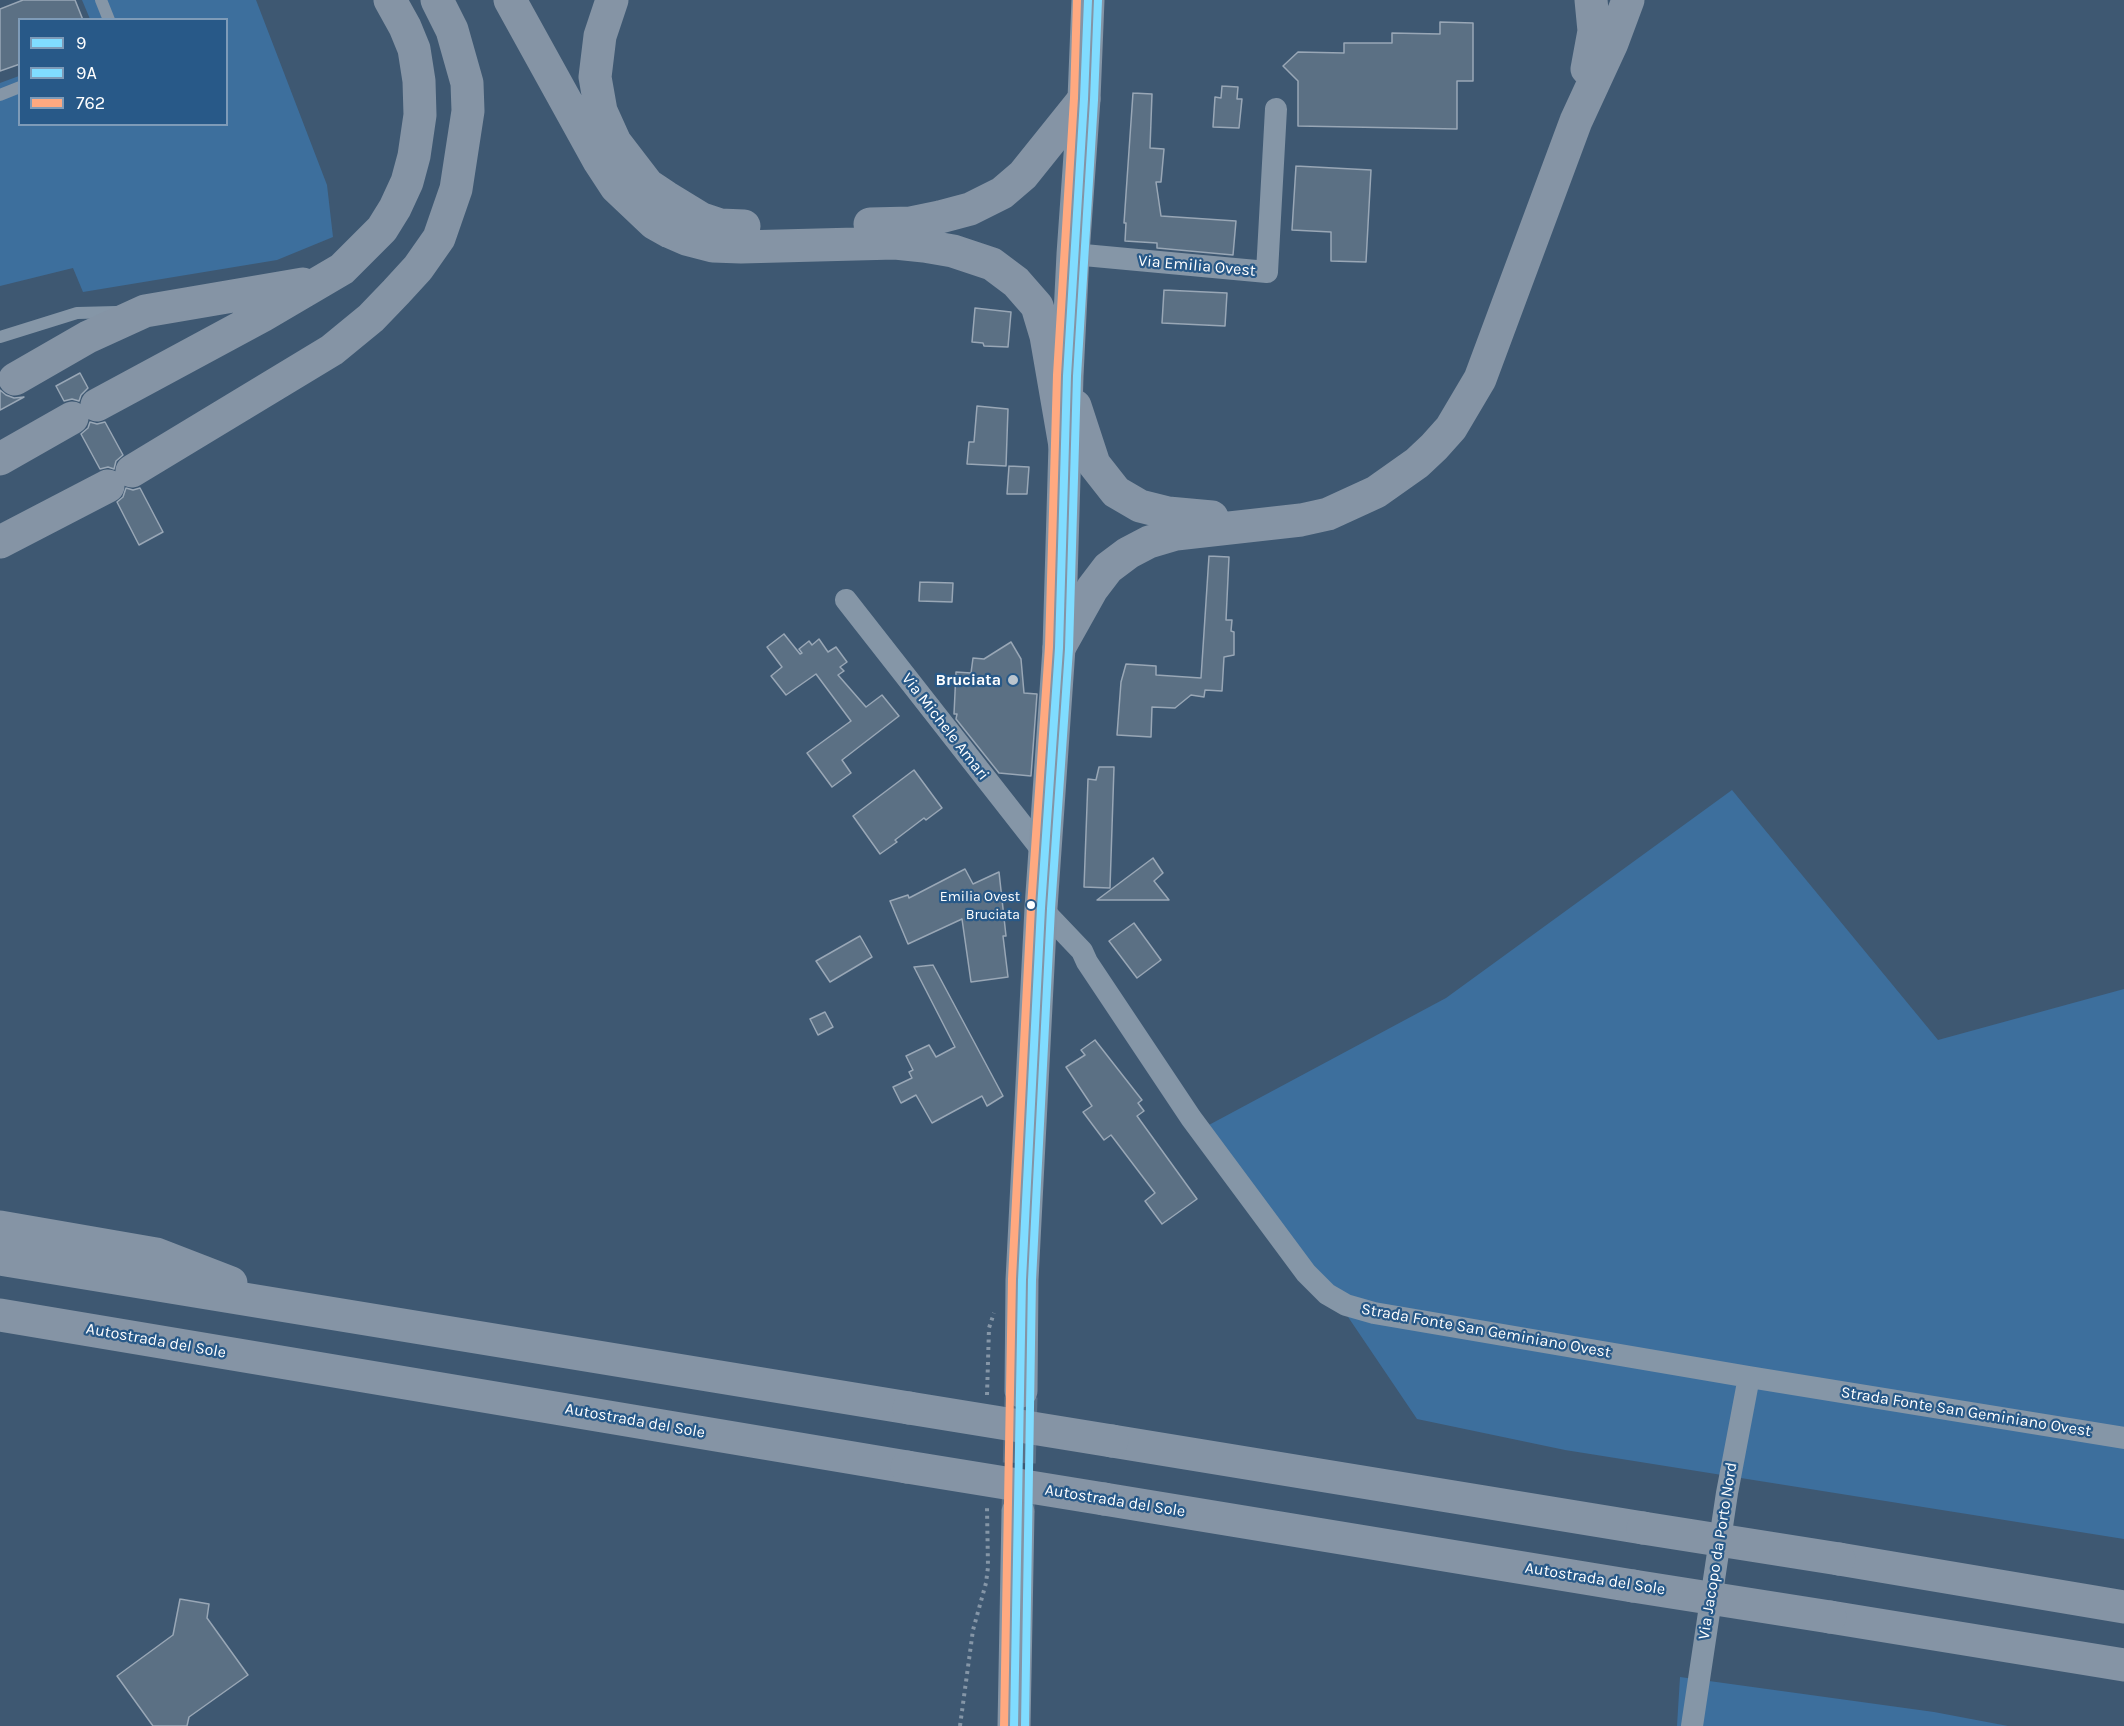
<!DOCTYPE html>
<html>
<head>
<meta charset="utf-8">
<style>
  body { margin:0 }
  #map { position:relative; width:2124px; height:1726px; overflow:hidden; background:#3e5872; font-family:Karla,sans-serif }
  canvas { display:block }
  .legend { position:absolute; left:18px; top:18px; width:210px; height:108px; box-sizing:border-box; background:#285988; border:2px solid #7e9bb8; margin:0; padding:8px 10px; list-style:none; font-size:18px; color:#fff }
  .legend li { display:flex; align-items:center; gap:12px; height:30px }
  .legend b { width:30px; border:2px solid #7e9bb8 }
</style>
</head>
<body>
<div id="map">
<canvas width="2124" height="1726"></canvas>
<ul class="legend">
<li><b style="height:8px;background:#80dcff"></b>9</li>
<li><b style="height:8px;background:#80dcff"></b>9A</li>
<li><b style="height:8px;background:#ffa980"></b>762</li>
</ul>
</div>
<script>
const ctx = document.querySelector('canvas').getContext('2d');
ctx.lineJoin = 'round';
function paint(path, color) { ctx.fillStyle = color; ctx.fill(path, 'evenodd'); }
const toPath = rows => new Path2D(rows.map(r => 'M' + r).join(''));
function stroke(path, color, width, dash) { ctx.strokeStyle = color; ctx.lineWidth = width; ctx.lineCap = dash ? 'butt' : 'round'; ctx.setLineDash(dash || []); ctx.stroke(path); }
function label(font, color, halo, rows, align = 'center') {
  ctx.font = font + ' Karla,sans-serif'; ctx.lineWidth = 4.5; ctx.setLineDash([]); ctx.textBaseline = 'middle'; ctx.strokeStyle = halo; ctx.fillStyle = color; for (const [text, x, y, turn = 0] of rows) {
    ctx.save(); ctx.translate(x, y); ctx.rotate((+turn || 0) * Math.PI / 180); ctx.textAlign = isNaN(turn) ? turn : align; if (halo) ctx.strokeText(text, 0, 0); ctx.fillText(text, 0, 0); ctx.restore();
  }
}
paint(toPath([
  [82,0,256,0,327,185,333,237,277,260,83,292,73,268,0,286,0,83,19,76,20,124,226,124,226,20,90,19],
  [1732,790,1938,1040,2124,989,2124,1539,1565,1450,1417,1419,1342,1308,1207,1126,1446,998],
  [1680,1677,1934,1712,2008,1726,1677,1726]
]), '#3d6f9d');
const building = toPath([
  [23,0,75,0,83,20,20,20,20,64,0,71,0,9,23,0],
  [1440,22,1473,23,1473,81,1457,81,1457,129,1298,126,1298,81,1283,66,1298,52,1344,53,1344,43,1392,43,1392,33,1440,34,1440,22],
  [1222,86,1238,87,1237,99,1242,99,1239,128,1213,127,1215,97,1221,98,1222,86],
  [1133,93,1152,94,1150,148,1164,149,1161,182,1156,182,1161,216,1236,221,1233,255,1157,248,1157,243,1125,241,1126,223,1124,223,1133,93],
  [1296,166,1371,170,1366,262,1331,261,1331,232,1292,230,1296,166],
  [1164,290,1227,293,1225,326,1162,323,1164,290],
  [975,308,1011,312,1008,347,984,346,983,343,972,342,975,308],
  [80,373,88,388,81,395,79,401,72,399,64,401,56,386,80,373],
  [0,390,6,395,14,398,24,397,0,410,0,390],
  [977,406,1008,409,1006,466,967,464,969,442,974,442,977,406],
  [90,422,97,424,105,422,123,455,116,461,114,469,108,467,100,469,81,434,88,428,90,422],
  [1009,466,1029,467,1027,494,1007,494,1009,466],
  [126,488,133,490,140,488,163,532,139,545,117,502,123,497,126,488],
  [1209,556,1229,557,1226,620,1232,620,1231,631,1234,632,1234,655,1224,657,1222,691,1205,690,1204,697,1191,695,1175,708,1152,707,1151,737,1117,735,1121,682,1126,664,1156,666,1156,675,1201,678,1209,556],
  [920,582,953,583,952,602,919,601,920,582],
  [784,634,800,654,802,653,799,649,809,641,812,645,819,639,828,652,836,647,847,662,840,667,844,671,838,675,866,707,882,695,899,716,842,760,851,773,832,787,807,753,851,721,816,674,786,695,771,676,782,667,767,647,784,634],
  [1011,642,1021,659,1024,693,1037,694,1031,776,999,773,956,719,957,714,954,714,956,672,971,673,973,658,984,659,1011,642],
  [1099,767,1114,767,1110,888,1084,887,1088,779,1096,780,1099,767],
  [914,770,942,808,926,820,924,818,895,840,897,842,880,854,853,816,914,770],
  [1153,858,1163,873,1154,881,1169,900,1097,900,1153,858],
  [965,869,973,884,999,872,1006,936,1003,936,1008,977,971,982,962,919,908,944,890,901,908,895,909,898,965,869],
  [1134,923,1161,960,1137,978,1109,941,1134,923],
  [860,936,872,957,830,982,816,961,860,936],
  [933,965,1003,1096,987,1106,982,1096,932,1123,916,1095,901,1103,893,1087,912,1078,909,1072,913,1070,906,1056,929,1045,936,1057,955,1047,914,967,933,965],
  [825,1012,833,1027,818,1035,810,1019,825,1012],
  [1095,1040,1142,1100,1138,1103,1144,1111,1137,1116,1197,1199,1162,1224,1145,1201,1155,1193,1111,1135,1104,1140,1083,1112,1092,1106,1066,1067,1085,1055,1081,1050,1095,1040],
  [180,1599,209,1604,207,1618,248,1675,189,1717,187,1726,153,1726,117,1676,173,1635,180,1599]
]);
paint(building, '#5b7084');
stroke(building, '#99a7b6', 1.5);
stroke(toPath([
  [1018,1512,1021,1397]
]), '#5b7187', 33, [33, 16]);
stroke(toPath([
  [987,1395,989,1328,994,1313],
  [960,1726,973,1630,986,1583,988,1567,987,1508]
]), '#8596a7', 4, [3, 4.5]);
stroke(toPath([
  [101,0,109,20],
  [0,95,20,87],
  [0,337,77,313,117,312]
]), '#8596a7', 12);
stroke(toPath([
  [1073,254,1267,272,1276,109],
  [846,600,1045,854],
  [1041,908,1082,951,1087,962,1191,1118,1306,1273,1327,1294,1346,1305,1374,1313,1749,1377,2124,1438],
  [1692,1726,1727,1493,1749,1377]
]), '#8596a7', 22);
stroke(toPath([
  [1021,1391,1022,1280,1041,908,1059,648,1067,376,1073,254,1084,99,1088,0],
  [1014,1726,1018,1512]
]), '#8494a5', 33);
stroke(toPath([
  [510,0,599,161,616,187,654,223,670,232,686,239,713,246,741,247,895,243,924,246,953,251,992,264,1016,282,1037,306,1046,336,1065,446],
  [612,0,600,36,595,77,601,111,615,142,648,185,666,197,702,219,720,225,744,226],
  [1587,69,1594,31,1591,0],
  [870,224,911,223,940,217,970,209,1002,193,1023,175,1084,99],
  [15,379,88,337,145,311,303,284],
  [97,405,262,316,342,269,382,229,395,208,407,182,414,156,420,115,419,81,414,49,405,27,390,0],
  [1075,406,1094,464,1116,492,1140,506,1168,513,1212,517],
  [0,459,72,418],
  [132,471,332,350,371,318,396,292,418,268,439,238,456,189,468,111,467,83,452,30,437,0],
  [0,542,108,486],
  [1059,648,1092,589,1108,568,1128,553,1149,542,1176,534,1301,520,1328,514,1376,492,1417,463,1434,447,1451,428,1480,379,1576,121,1612,43,1628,0],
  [0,1227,156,1254,231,1283],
  [0,1259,909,1408],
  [0,1315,907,1467],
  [1112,1441,1643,1528],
  [1104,1499,1633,1586],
  [1839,1559,2124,1607],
  [1830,1617,2124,1665]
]), '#8594a5', 33);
stroke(toPath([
  [909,1408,1112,1441],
  [907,1467,1104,1499],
  [1643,1528,1839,1559],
  [1633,1586,1830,1617]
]), '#8594a5', 33);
stroke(toPath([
  [1014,1726,1022,1280,1041,908,1059,648,1067,376,1084,99,1088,0]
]), '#80dcff', 8);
stroke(toPath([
  [1025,1726,1032,1280,1051,909,1069,649,1077,376,1094,100,1098,0]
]), '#80dcff', 8);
stroke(toPath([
  [1004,1726,1012,1279,1031,907,1049,647,1057,375,1074,98,1077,0]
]), '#ffa980', 8);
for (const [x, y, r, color] of [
  [1013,680,6,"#bbc5ce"],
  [1031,905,5,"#fff"]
]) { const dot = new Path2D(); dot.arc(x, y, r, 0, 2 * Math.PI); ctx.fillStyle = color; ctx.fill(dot); stroke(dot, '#285988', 2); }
label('14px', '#fff', '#285988', [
  ["Emilia Ovest",1020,897],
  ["Bruciata",1020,915]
], 'right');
label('16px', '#fff', '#285988', [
  ["Via Emilia Ovest",1197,266,5],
  ["Via Michele Amari",945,727,52],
  ["Strada Fonte San Geminiano Ovest",1486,1331,10],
  ["Autostrada del Sole",156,1341,10],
  ["Strada Fonte San Geminiano Ovest",1966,1412,9],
  ["Autostrada del Sole",635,1421,10],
  ["Autostrada del Sole",1115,1501,9],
  ["Via Jacopo da Porto Nord",1718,1551,-81],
  ["Autostrada del Sole",1595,1579,9]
]);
label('bold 16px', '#fff', '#285988', [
  ["Bruciata",1001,680]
], 'right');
</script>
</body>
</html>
